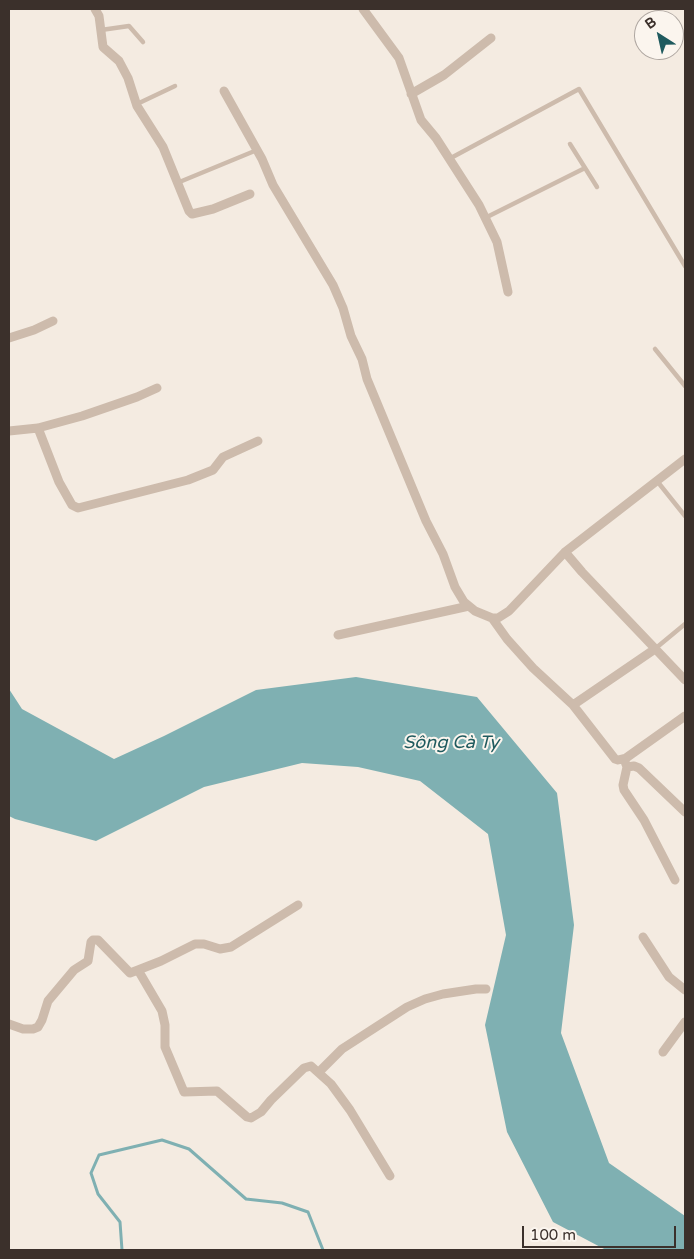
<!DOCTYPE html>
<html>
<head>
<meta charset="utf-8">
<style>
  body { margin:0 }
  #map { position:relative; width:694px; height:1259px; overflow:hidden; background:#f4ebe1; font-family:"Varela Round",sans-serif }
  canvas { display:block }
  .frame { position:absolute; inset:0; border:10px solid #3b302b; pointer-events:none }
  .north { position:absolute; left:634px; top:10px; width:50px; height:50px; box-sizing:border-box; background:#fbf5ee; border:1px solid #aea6a0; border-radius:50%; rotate:325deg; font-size:14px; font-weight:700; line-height:20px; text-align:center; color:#3b302b }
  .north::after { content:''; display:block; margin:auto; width:18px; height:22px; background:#1f5a5e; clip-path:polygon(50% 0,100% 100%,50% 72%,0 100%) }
  .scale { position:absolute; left:522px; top:1226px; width:154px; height:22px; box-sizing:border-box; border:2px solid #3b302b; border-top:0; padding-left:6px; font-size:15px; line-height:18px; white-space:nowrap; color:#3b302b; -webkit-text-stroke:4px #fbf5ee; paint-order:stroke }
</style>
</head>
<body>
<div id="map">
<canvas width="694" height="1259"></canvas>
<div class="frame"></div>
<div class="north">B</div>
<div class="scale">100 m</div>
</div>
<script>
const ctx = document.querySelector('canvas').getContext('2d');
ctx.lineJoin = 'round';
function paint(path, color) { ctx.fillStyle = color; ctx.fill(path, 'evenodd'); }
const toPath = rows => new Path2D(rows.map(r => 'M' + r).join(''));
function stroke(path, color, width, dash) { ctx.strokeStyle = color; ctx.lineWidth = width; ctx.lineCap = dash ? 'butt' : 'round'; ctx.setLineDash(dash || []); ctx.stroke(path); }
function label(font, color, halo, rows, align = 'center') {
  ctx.font = font + ' "Varela Round",sans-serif'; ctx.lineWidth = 4; ctx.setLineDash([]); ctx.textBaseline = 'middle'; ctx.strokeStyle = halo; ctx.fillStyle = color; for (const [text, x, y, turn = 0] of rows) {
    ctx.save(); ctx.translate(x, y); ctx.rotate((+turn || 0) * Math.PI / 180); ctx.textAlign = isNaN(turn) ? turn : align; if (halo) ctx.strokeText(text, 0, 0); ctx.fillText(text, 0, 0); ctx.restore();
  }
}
paint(toPath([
  [356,677,477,697,557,793,574,925,561,1033,609,1163,685,1216,685,1250,606,1250,553,1222,507,1132,485,1025,506,935,488,834,420,781,358,767,302,763,204,787,96,841,15,819,9,816,9,689,22,709,114,759,164,736,256,690]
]), '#7fb0b2');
stroke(toPath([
  [122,1250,120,1222,98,1194,91,1173,99,1155,162,1140,189,1149,246,1199,282,1203,308,1212,323,1250]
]), '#7fb0b2', 3);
stroke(toPath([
  [101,30,129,26,143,42],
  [137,104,175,86],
  [570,144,597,187],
  [449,159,579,89,685,266],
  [177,183,257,150],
  [485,218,585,168],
  [655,349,685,386],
  [657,481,685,516],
  [656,648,685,624]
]), '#cdbbac', 4.5);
stroke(toPath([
  [95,9,99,16,103,47,119,61,128,78,137,106,163,147,189,211,192,214,213,209,250,194],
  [363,9,399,58,421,120,436,138,479,205,497,242,508,292],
  [224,91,262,159,273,185,333,285,343,308,351,336,362,359,367,379,426,521,443,554,455,587,464,602,475,611,492,618,507,639,533,668,573,705,615,759,618,760,626,758,685,716],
  [411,94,444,75,491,38],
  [9,338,34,330,53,321],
  [38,428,59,482,72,505,78,508,188,480,213,470,223,457,258,441],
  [9,431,38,428,82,416,137,397,157,388],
  [565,552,582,572,685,680],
  [492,618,498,618,509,611,565,552,685,459],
  [338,635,469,606],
  [573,705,655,649],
  [624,759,627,767,623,785,624,790,644,820,675,880],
  [627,767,634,766,639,768,685,812],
  [643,937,669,977,685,990],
  [138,970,161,961,195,944,204,944,220,949,231,947,298,905],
  [9,1024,23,1029,33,1029,38,1027,42,1020,48,1001,74,970,88,961,91,942,93,940,98,940,130,973,138,970,162,1011,165,1025,165,1047,184,1092,217,1091,247,1117,251,1118,261,1112,271,1100,304,1068,311,1066,331,1084,350,1110,390,1176],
  [663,1052,685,1022],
  [319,1072,342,1049,407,1007,425,999,443,994,476,989,486,989]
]), '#cdbbac', 9);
label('italic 18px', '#1f5a5e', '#fbf5ee', [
  ["Sông Cà Ty",451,743]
]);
</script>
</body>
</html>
